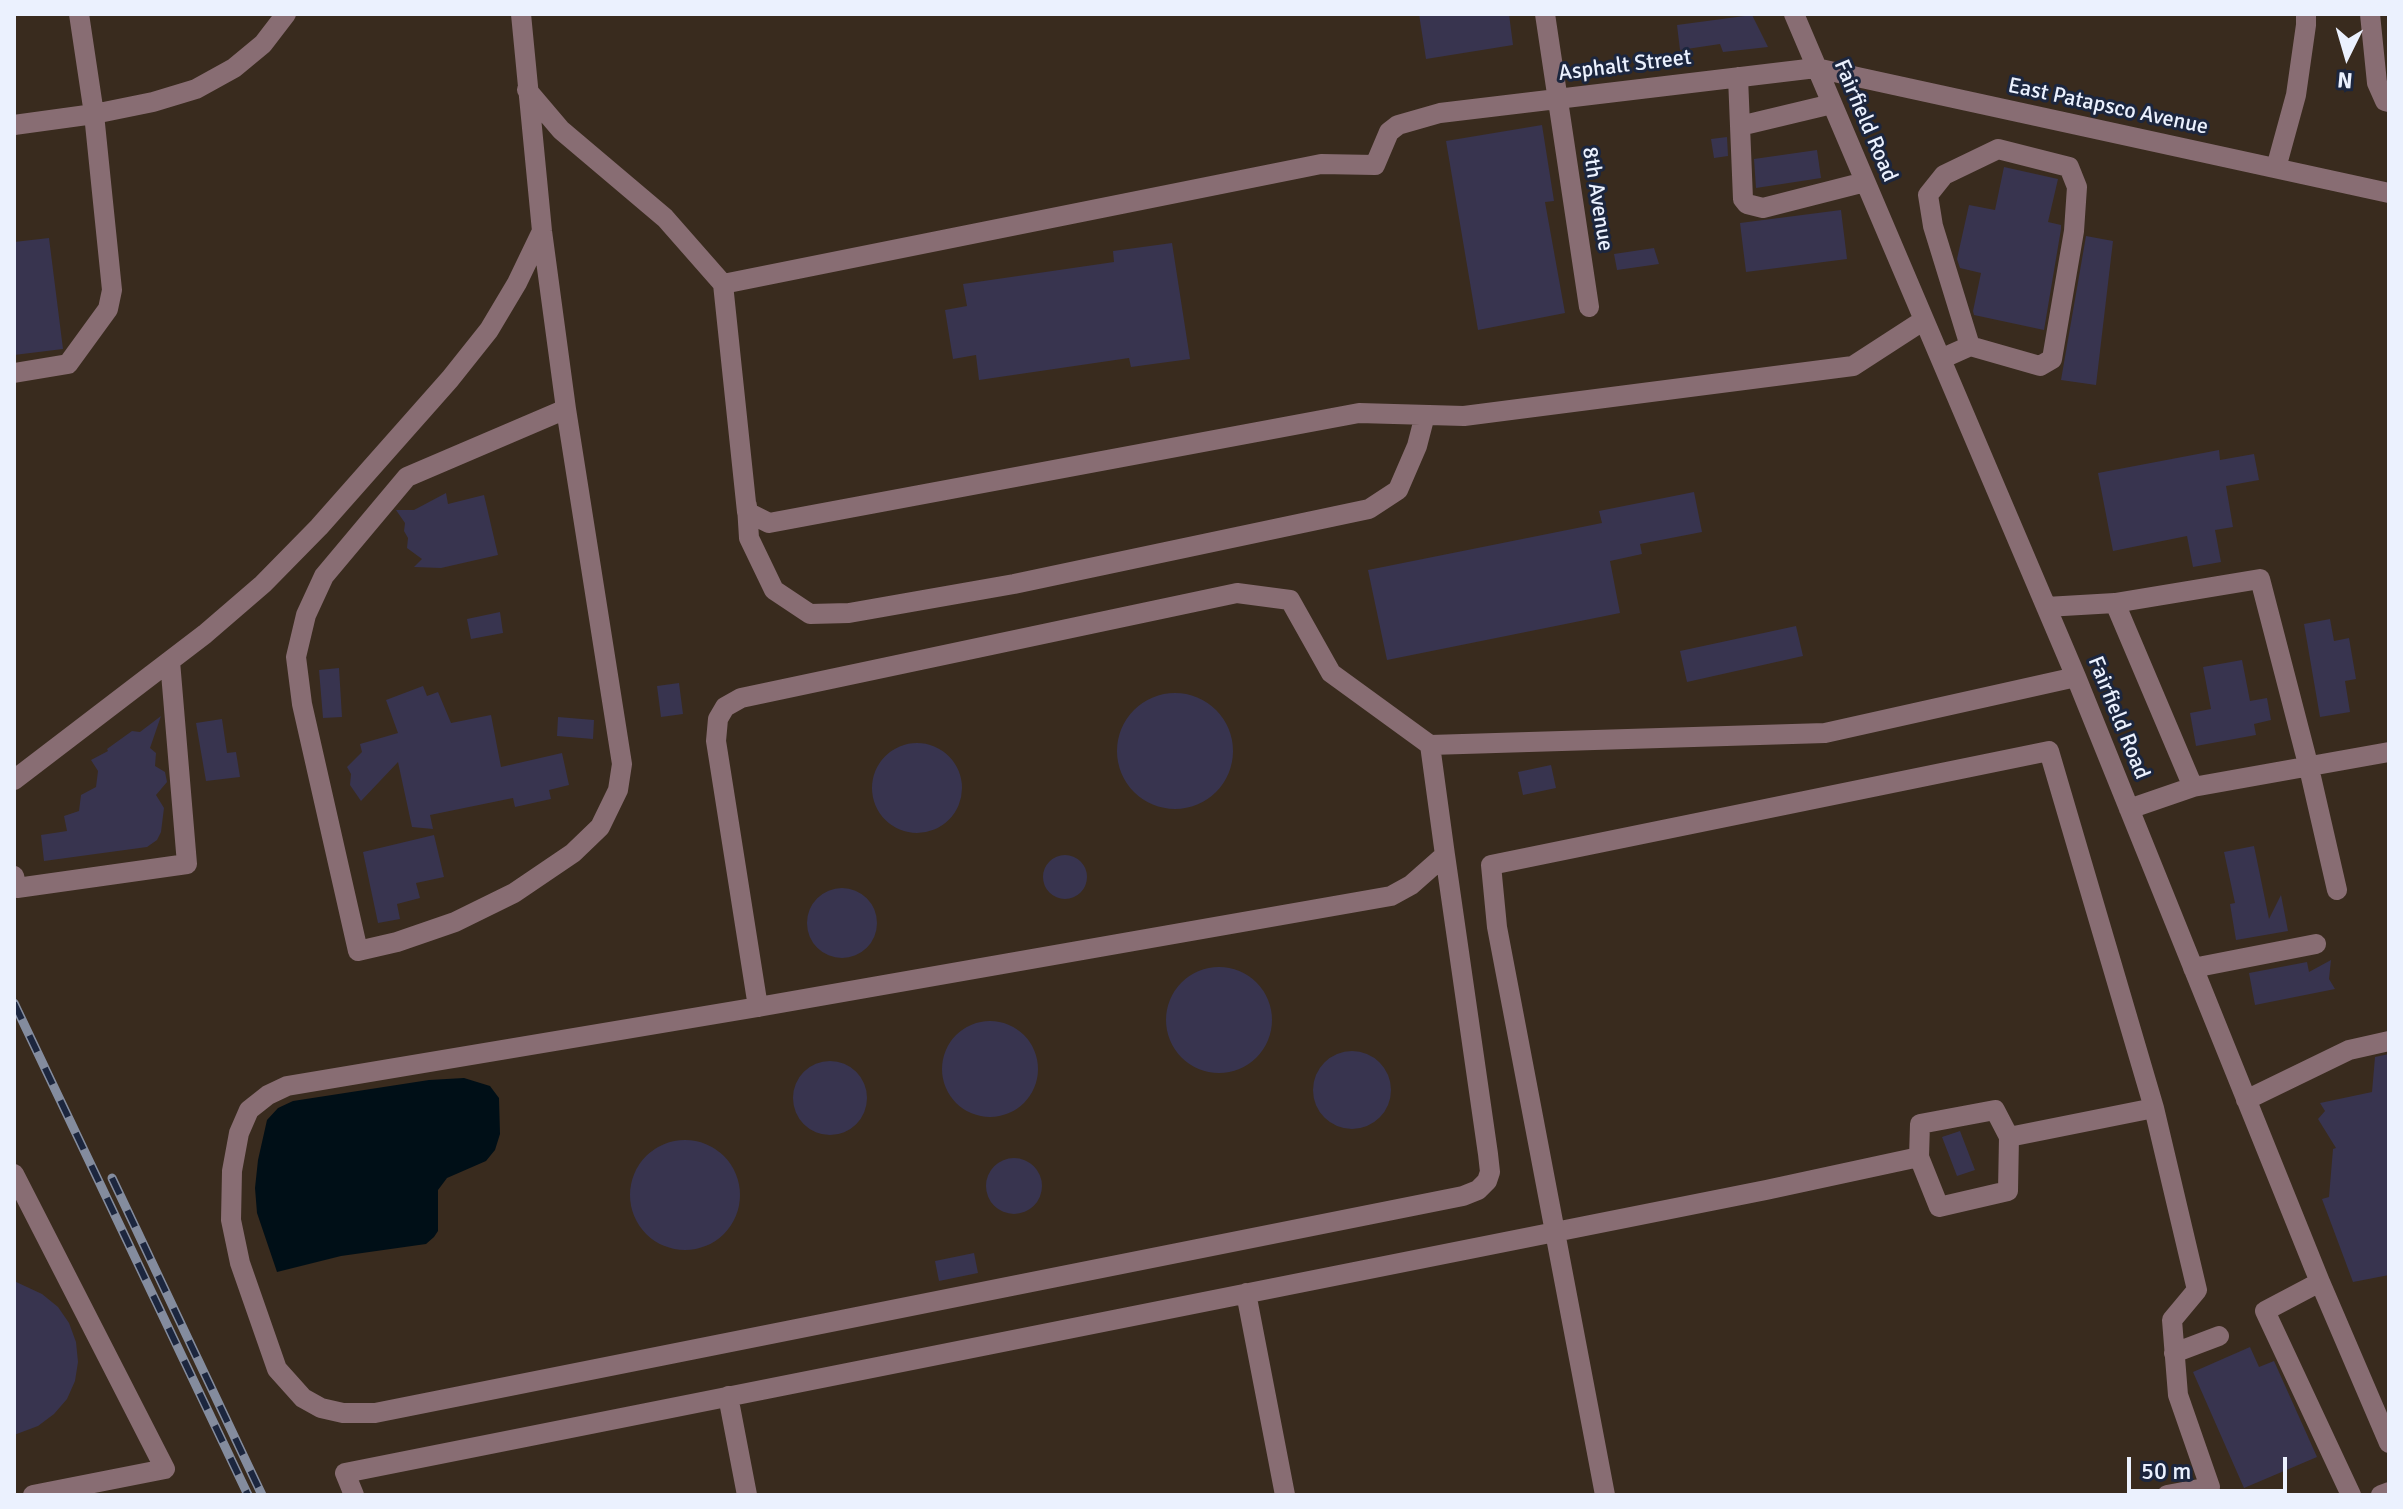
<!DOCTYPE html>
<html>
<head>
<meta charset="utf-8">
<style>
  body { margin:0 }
  #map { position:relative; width:2403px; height:1509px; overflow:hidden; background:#1c263e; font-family:Signika,sans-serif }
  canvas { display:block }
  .frame { position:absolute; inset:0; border:16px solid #ebf1fe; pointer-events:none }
  .north { position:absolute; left:2307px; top:16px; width:80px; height:80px; -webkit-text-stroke:6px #1c263e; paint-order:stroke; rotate:185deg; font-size:22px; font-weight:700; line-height:32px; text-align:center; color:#ebf1fe }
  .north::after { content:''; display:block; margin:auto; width:28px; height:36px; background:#ebf1fe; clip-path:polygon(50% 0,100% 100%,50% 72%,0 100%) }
  .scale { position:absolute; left:2127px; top:1457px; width:160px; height:36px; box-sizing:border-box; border:4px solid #ebf1fe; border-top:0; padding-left:10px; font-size:24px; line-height:28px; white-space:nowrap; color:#ebf1fe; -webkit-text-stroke:6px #1c263e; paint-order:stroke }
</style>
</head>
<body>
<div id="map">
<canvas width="2403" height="1509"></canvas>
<div class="frame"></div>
<div class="north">N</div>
<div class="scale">50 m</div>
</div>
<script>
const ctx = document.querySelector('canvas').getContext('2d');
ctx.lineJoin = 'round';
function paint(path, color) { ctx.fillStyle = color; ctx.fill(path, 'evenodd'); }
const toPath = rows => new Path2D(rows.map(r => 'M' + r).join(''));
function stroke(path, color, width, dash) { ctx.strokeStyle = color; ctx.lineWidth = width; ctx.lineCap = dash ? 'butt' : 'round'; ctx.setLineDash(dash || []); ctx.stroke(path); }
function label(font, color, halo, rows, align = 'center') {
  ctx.font = font + ' Signika,sans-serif'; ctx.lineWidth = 6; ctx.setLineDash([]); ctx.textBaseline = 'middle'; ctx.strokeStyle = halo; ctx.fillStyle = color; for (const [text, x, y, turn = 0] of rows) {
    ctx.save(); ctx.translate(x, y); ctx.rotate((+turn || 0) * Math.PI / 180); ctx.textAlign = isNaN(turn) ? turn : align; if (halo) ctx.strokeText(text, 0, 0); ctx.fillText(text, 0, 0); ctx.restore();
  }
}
paint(toPath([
  [14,14,2389,14,2389,1495,14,1495]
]), '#392b1e');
paint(toPath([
  [464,1078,490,1086,499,1098,500,1134,495,1150,486,1161,447,1178,438,1190,438,1231,434,1237,426,1244,341,1256,277,1272,257,1213,255,1188,258,1160,267,1120,278,1108,293,1101,429,1080]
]), '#000f17');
paint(toPath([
  [1419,14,1509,14,1513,45,1426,59],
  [1752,15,1768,47,1723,52,1720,44,1680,50,1677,25],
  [1542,125,1554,201,1545,202,1565,313,1478,330,1446,141],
  [1727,137,1728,156,1714,158,1711,139],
  [1817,150,1821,178,1756,188,1754,159],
  [2004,167,2058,179,2048,222,2061,225,2061,229,2044,330,1974,315,1973,311,1981,273,1960,268,1957,259,1969,205,1995,210],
  [1841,210,1847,259,1746,272,1740,223],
  [2086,236,2113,241,2096,385,2061,380],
  [49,238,63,349,14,355,14,242],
  [1172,243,1190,359,1131,367,1129,358,979,380,976,355,953,359,945,310,967,306,963,284,1114,262,1113,251],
  [1654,248,1659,264,1617,270,1614,254],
  [2219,450,2220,460,2254,454,2259,480,2226,486,2233,527,2215,530,2221,562,2193,567,2187,536,2113,551,2098,473],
  [1694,492,1702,532,1640,544,1642,554,1610,561,1620,613,1387,660,1368,570,1602,523,1599,511],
  [446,493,448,504,484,495,498,555,441,568,414,567,422,559,407,548,408,538,404,531,405,523,396,510,414,510],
  [500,612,503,633,471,639,467,619],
  [2330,619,2334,641,2349,638,2356,679,2345,681,2350,712,2320,717,2304,624],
  [1796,626,1803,656,1687,682,1680,651],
  [2242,660,2250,701,2267,698,2271,720,2254,724,2256,735,2196,746,2190,713,2211,709,2203,667],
  [339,668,342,717,323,718,319,670],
  [679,683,683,714,661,717,657,686],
  [423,686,427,696,438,692,451,723,491,715,501,767,562,753,569,785,549,790,551,799,515,807,513,798,430,815,433,829,412,827,398,762,361,801,350,785,351,774,347,767,362,752,360,744,398,733,386,700],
  '1117 751a58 58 0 1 1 116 0a58 58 0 1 1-116 0Z',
  [161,716,150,748,156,753,155,766,165,772,167,782,156,795,164,808,161,832,157,840,147,847,44,861,41,835,67,831,64,816,79,811,81,795,96,787,98,771,91,760,108,751,107,749,132,731,140,732],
  [558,717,594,720,593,739,557,736],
  [222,719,227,753,236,752,240,777,206,781,196,723],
  '872 788a45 45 0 1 1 90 0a45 45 0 1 1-90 0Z',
  [1551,765,1556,788,1523,795,1518,772],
  [434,835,444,877,416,883,420,898,397,904,400,919,378,923,363,852],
  [2254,846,2269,919,2281,895,2288,931,2236,940,2230,904,2235,903,2224,852],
  '1043 877a22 22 0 1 1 44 0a22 22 0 1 1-44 0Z',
  '807 923a35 35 0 1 1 70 0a35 35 0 1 1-70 0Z',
  [2331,960,2329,979,2335,989,2255,1005,2249,973,2307,962,2309,972],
  '1166 1020a53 53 0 1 1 106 0a53 53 0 1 1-106 0Z',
  '942 1069a48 48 0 1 1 96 0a48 48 0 1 1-96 0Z',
  '1313 1090a39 39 0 1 1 78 0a39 39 0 1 1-78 0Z',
  [2389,1054,2389,1275,2353,1282,2322,1199,2329,1197,2333,1149,2336,1148,2318,1119,2325,1111,2320,1103,2372,1092,2375,1057],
  '793 1098a37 37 0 1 1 74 0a37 37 0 1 1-74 0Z',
  [1960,1131,1975,1170,1957,1176,1942,1137],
  '630 1195a55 55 0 1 1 110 0a55 55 0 1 1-110 0Z',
  '986 1186a28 28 0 1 1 56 0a28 28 0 1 1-56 0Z',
  [974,1253,978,1273,939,1281,935,1261],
  [14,1281,42,1294,58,1307,69,1323,76,1342,78,1362,75,1381,67,1399,54,1414,38,1426,14,1435],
  [2250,1347,2259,1367,2274,1361,2317,1457,2244,1488,2193,1372]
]), '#38344f');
stroke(toPath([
  [521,14,542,231,566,409,622,764,618,790,600,827,573,853,514,893,455,922,397,942,358,951,302,704,296,657,306,615,324,576,407,477,566,409],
  [1545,14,1589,307],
  [1794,14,2076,677,2320,1282,2389,1443],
  [2370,14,2377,83,2385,101,2389,102],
  [1738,77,1743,199,1747,204,1763,208,1865,182],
  [527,90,561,130,665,218,723,284],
  [14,125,94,114,153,102,196,89,234,68,263,44,286,14],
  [1740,126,1832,104],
  [2276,168,2296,95,2306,25,2306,14],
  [1924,320,1853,366,1464,416,1359,413,769,523,747,512,723,284,1321,164,1375,165,1389,132,1398,125,1440,113,1816,68,2389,193],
  [1941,359,1970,346,2040,366,2052,359,2074,231,2077,187,2069,167,1998,149,1944,175,1928,195,1933,226,1970,346],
  [14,373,68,364,108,309,112,290,94,114,79,14],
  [747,506,749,538,774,590,810,614,849,613,1014,584,1369,509,1398,490,1417,446,1425,415],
  [2115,603,2193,787,2389,752],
  [2046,607,2115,603,2260,579,2309,768,2337,890],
  [14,780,205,634,263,584,319,527,450,379,489,330,517,283,542,231],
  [2129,809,2193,787],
  [1445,855,1488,1154,1490,1172,1487,1181,1478,1190,1463,1196,375,1413,343,1413,321,1408,303,1398,277,1369,240,1263,231,1220,232,1171,239,1133,249,1110,268,1095,287,1086,758,1007,1391,896,1411,885,1445,855,1430,745,1825,733,2076,677],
  [14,876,17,888,187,864,170,661],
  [2193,968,2316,944],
  [758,1007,716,741,718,719,725,707,741,698,1237,593,1290,600,1331,673,1430,745],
  [2246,1100,2349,1050,2389,1041],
  [1919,1157,1920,1124,1995,1110,2009,1137],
  [14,1174,165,1469,33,1495],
  [2320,1282,2265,1311,2351,1495],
  [1246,1293,1285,1495],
  [2174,1353,2219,1336],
  [728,1396,747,1495],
  [354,1495,345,1473,1766,1190,1919,1157,1939,1207,2008,1191,2009,1137,2154,1108,2197,1290,2172,1320,2178,1395,2210,1487,2167,1495],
  [1605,1495,1497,927,1491,865,2049,751,2154,1108],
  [2381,1495,2389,1492]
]), '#886d73', 20);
const rail = toPath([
  [14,1003,248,1495],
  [112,1178,262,1495]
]);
stroke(rail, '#848c9e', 9);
stroke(rail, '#1c263e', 6, [18]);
label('22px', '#ebf1fe', '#1c263e', [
  ["Asphalt Street",1625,66,-7],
  ["East Patapsco Avenue",2108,107,12],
  ["Fairfield Road",1865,121,67],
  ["8th Avenue",1597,199,81],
  ["Fairfield Road",2118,718,68]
]);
</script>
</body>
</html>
